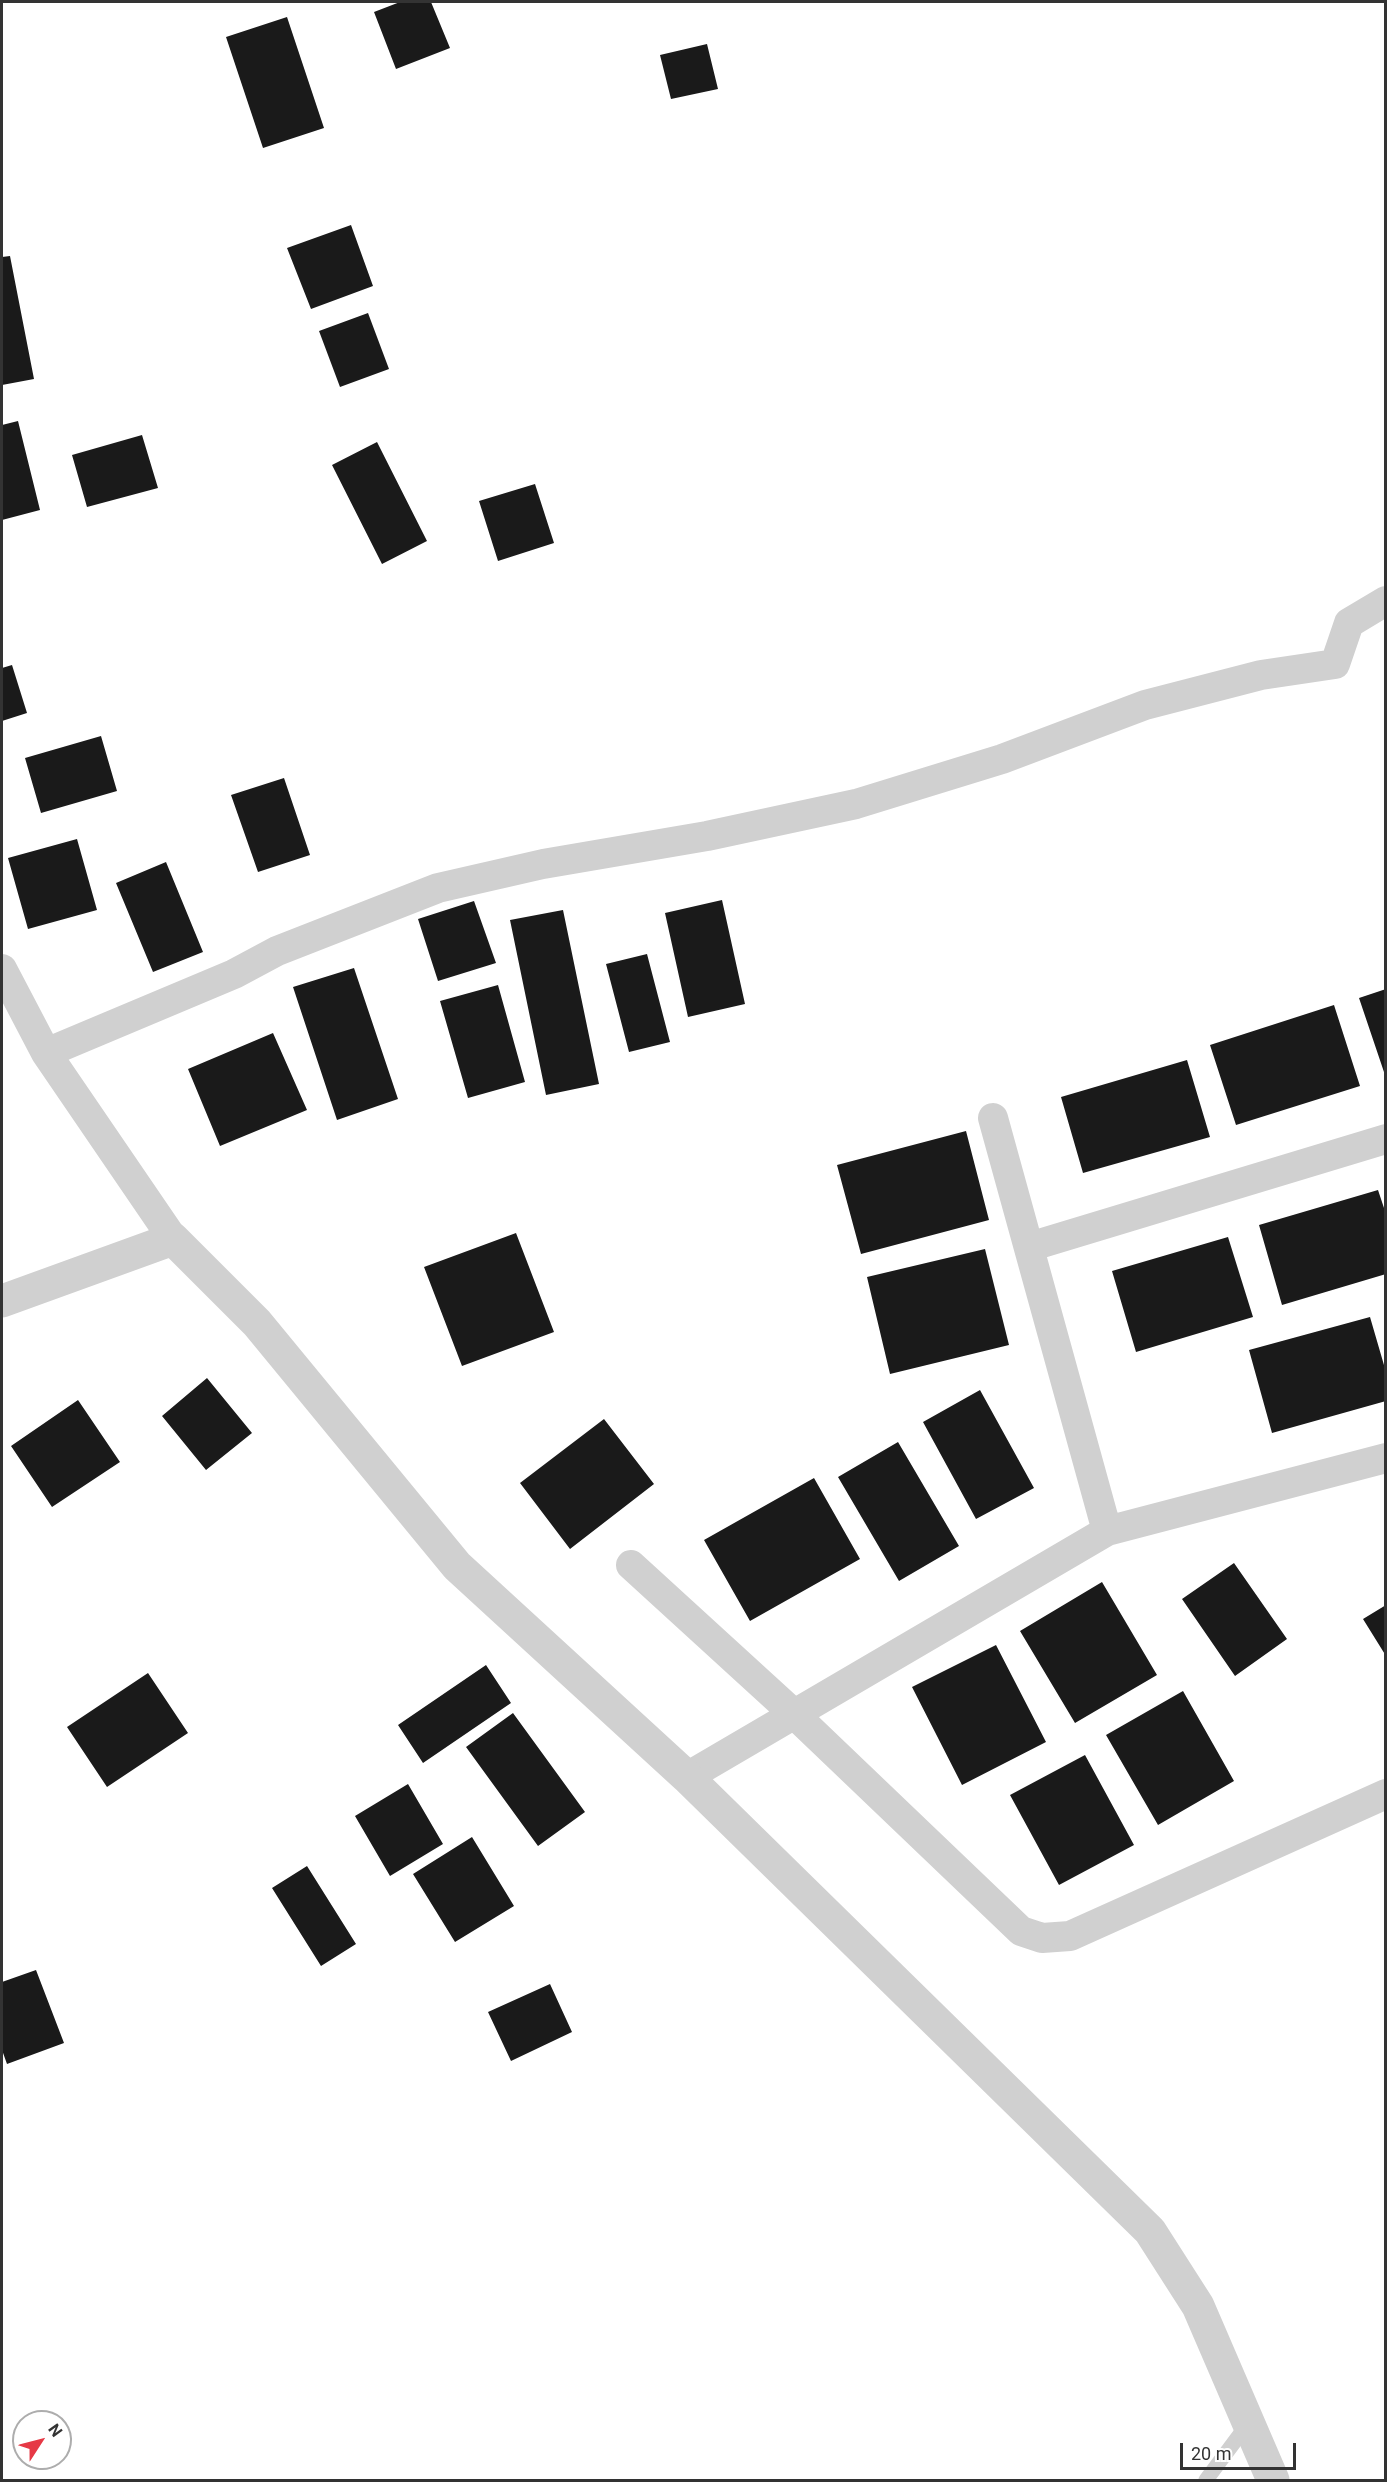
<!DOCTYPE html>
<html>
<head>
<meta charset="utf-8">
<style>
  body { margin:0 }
  #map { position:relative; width:1387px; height:2482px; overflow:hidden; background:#fff; font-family:Roboto,sans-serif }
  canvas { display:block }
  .frame { position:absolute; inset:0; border:3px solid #333; pointer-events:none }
  .north { position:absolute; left:12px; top:2410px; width:60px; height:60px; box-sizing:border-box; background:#fff; border:2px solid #adadad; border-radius:50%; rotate:54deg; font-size:16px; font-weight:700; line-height:24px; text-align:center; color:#333 }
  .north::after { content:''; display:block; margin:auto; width:21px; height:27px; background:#e63946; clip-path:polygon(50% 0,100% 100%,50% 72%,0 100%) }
  .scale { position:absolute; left:1180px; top:2443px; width:116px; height:27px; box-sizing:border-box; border:3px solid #333; border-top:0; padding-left:8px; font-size:18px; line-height:21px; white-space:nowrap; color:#333; -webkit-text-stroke:4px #fff; paint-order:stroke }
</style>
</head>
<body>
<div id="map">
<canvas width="1387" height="2482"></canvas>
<div class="frame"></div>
<div class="north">N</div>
<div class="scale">20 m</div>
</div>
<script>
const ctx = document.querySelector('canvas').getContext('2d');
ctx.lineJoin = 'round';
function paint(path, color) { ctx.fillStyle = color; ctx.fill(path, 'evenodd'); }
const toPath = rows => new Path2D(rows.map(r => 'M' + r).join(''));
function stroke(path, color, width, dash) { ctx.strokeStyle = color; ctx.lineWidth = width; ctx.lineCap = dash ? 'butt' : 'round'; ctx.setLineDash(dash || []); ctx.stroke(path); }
paint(toPath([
  [400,2,431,2,450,48,396,69,374,12],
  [287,17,324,128,263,148,226,37],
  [707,44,718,89,671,99,660,55],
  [351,225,373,286,311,309,287,248],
  [10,256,34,379,2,385,2,257],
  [368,313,389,369,340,387,319,331],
  [18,421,40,510,2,520,2,425],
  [142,435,158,488,87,507,72,455],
  [377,442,427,541,382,564,332,465],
  [535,484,554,543,498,561,479,501],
  [12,665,27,713,2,721,2,668],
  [101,736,117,791,41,813,25,758],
  [284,778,310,855,258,872,231,795],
  [77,839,97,910,28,929,8,858],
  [166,862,203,952,153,972,116,883],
  [722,900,745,1004,688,1017,665,913],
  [474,901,496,963,438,981,418,919],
  [563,910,599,1084,546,1095,510,920],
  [647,954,670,1042,629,1052,606,964],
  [354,968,398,1099,337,1120,293,987],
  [498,985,525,1082,468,1098,440,1001],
  [1386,989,1386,1075,1385,1075,1359,998],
  [1334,1005,1360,1086,1236,1125,1210,1045],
  [273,1033,307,1110,220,1146,188,1069],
  [1187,1060,1210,1137,1083,1173,1061,1097],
  [966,1131,989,1220,861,1254,837,1165],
  [1378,1190,1386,1214,1386,1274,1282,1305,1259,1225],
  [516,1233,554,1332,462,1366,424,1267],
  [1228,1237,1253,1317,1136,1352,1112,1271],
  [985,1249,1009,1345,890,1374,867,1277],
  [1370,1317,1386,1372,1386,1401,1272,1433,1249,1350],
  [207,1378,252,1433,206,1470,162,1416],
  [980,1390,1034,1488,976,1519,923,1422],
  [78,1400,120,1462,52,1507,11,1446],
  [604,1419,654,1484,570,1549,520,1483],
  [898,1442,959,1546,899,1581,838,1477],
  [814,1478,860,1559,750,1621,704,1540],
  [1234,1563,1287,1639,1235,1676,1182,1599],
  [1102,1582,1157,1675,1075,1723,1020,1631],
  [1386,1605,1386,1656,1363,1619],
  [996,1645,1046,1742,962,1785,912,1687],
  [486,1665,511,1703,423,1763,398,1725],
  [148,1673,188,1733,107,1787,67,1727],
  [1183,1691,1234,1781,1158,1825,1106,1735],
  [513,1713,585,1812,538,1846,466,1747],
  [1085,1755,1134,1845,1059,1885,1010,1795],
  [408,1784,443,1844,390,1876,355,1816],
  [472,1837,514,1906,455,1942,413,1874],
  [307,1866,356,1944,321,1966,272,1888],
  [36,1970,64,2043,7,2064,2,2050,2,1982],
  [550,1984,572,2032,511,2061,488,2012]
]), '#1a1a1a');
stroke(toPath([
  [1206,2480,1247,2425]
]), '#d0d0d0', 15);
stroke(toPath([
  [2,969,46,1053,173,1239],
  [46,1053,234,974,277,951,438,888,543,864,707,836,856,804,1002,759,1145,705,1261,675,1335,664,1349,623,1386,601],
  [993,1118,1107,1531],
  [1029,1247,1386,1139],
  [631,1565,793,1713,1021,1931,1042,1938,1070,1936,1386,1794],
  [687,1777,1107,1531,1386,1458]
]), '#d0d0d0', 30);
stroke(toPath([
  [2,1301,173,1239,257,1323,457,1566,687,1777,1150,2231,1198,2306,1273,2480]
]), '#d0d0d0', 33);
</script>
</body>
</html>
